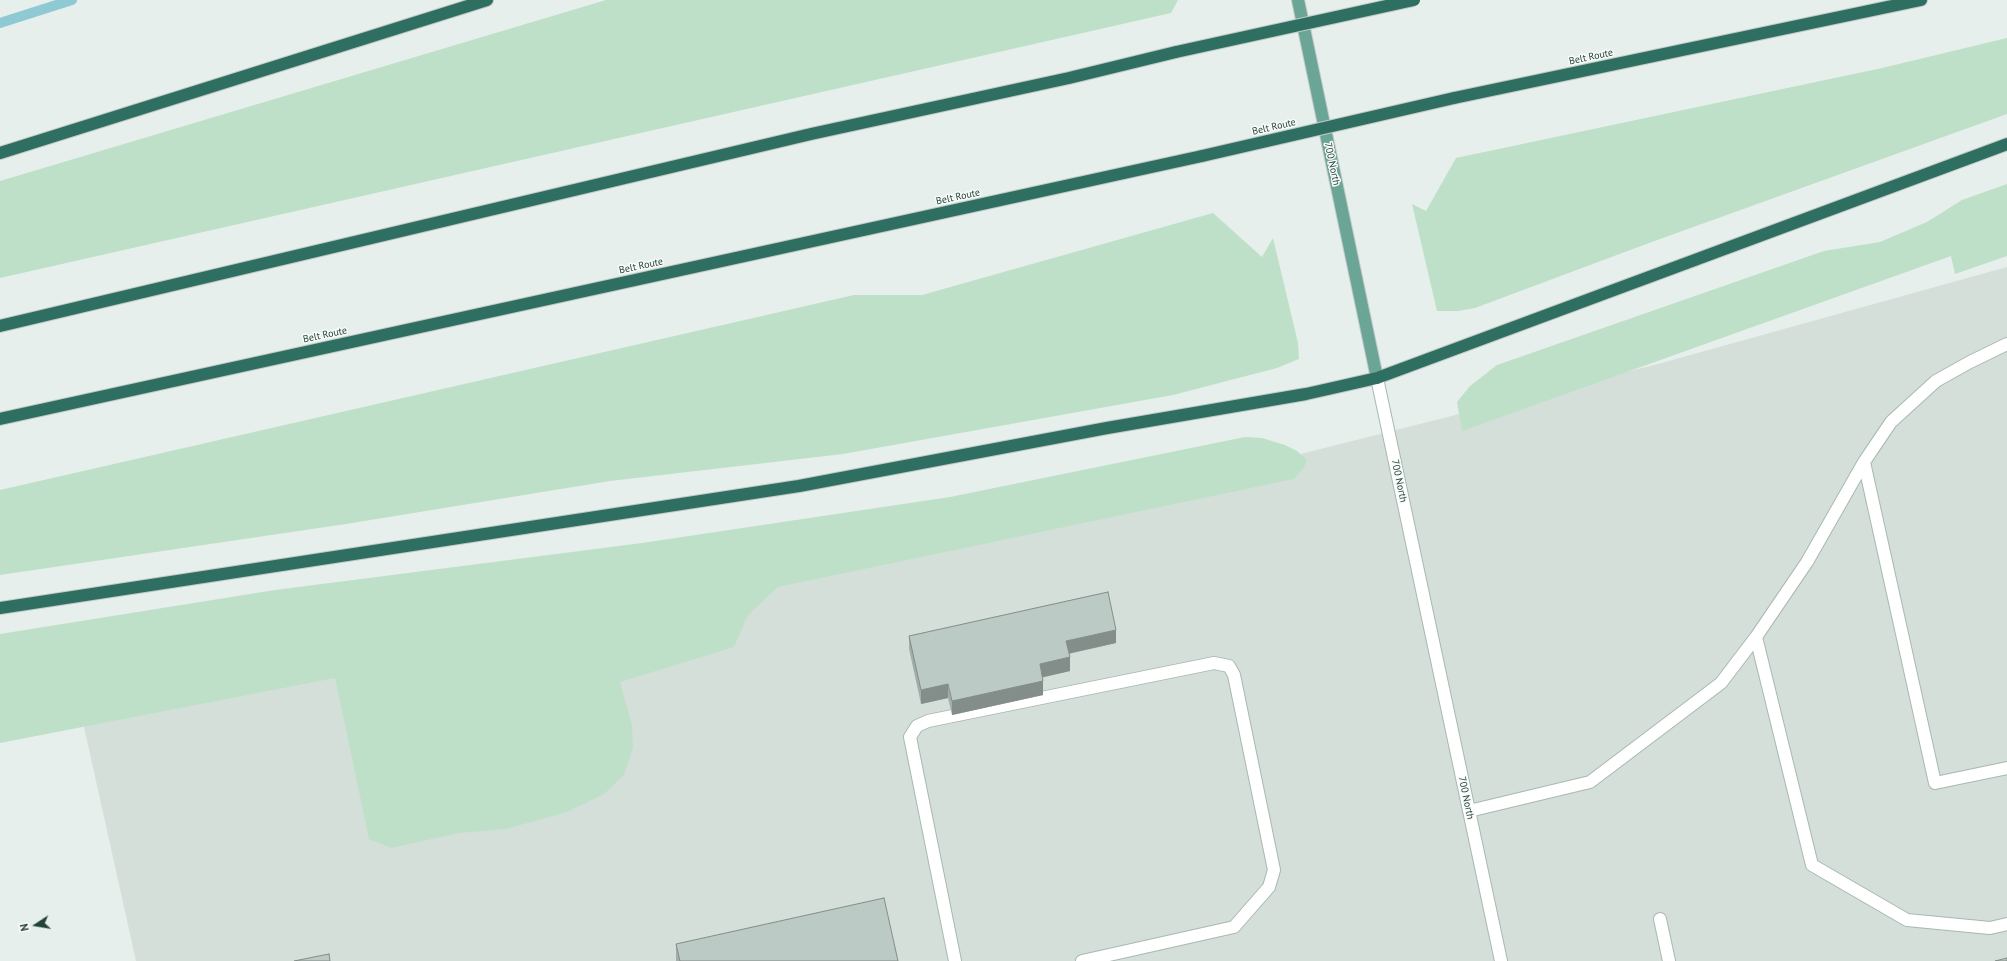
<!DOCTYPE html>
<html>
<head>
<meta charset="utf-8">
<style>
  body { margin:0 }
  #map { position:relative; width:2007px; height:961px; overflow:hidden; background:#e6efeb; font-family:"PT Sans",sans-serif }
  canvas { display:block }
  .north { position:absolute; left:16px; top:905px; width:40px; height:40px; -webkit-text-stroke:3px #f7fbf9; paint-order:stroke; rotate:258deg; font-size:11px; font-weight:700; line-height:16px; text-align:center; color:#24423a }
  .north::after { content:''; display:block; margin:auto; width:14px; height:18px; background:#24423a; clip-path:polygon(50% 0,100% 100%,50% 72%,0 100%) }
</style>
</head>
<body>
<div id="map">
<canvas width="2007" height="961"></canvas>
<div class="north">N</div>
</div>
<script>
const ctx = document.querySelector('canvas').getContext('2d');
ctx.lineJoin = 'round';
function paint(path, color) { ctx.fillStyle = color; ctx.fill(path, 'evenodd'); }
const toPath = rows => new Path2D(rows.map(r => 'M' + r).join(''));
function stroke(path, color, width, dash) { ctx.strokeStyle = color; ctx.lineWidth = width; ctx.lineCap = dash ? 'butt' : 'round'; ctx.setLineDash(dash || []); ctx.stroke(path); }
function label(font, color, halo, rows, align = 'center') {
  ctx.font = font + ' "PT Sans",sans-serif'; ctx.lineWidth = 3; ctx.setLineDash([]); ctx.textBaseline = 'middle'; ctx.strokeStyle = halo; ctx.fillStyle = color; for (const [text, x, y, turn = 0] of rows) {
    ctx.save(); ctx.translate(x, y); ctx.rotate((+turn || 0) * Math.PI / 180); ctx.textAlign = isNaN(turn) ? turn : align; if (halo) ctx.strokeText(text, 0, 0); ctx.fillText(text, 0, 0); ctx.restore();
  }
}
paint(toPath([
  [2007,267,2007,961,136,961,68,655,836,571,1658,364]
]), '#d4dfda');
paint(toPath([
  [606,0,1178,0,1171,13,0,278,0,181],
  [2007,38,2007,114,1649,243,1475,308,1458,311,1437,311,1412,204,1426,211,1456,158,1882,68],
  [2007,184,2007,256,1955,274,1951,256,1462,431,1457,402,1470,386,1497,365,1824,251,1880,242,1927,222,1962,200],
  [1213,213,1262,257,1273,238,1298,343,1299,359,1277,368,1173,395,843,454,610,481,346,524,0,575,0,490,854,295,922,295],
  [1245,437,1262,438,1285,445,1297,451,1307,460,1305,466,1294,479,778,587,748,615,734,647,620,682,632,725,633,748,624,775,604,794,567,812,506,829,459,833,391,848,369,839,335,678,0,743,0,634,275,590,642,543,950,497]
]), '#bfe0c8');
stroke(toPath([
  [0,23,72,0]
]), '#8ec9d4', 10);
const minor = toPath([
  [1377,378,1501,961],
  [1864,462,1935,783,2007,768],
  [1756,637,1812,865,1907,920,1990,928,2007,924],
  [1469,811,1590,782,1721,683,1756,637,1807,562,1864,462,1891,422,1936,381,1970,362,2007,344],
  [1660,919,1669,961],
  [955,961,910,737,917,726,928,721,1214,663,1229,666,1234,675,1274,870,1269,887,1234,927,1082,961]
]);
const major = toPath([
  [1298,0,1377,378]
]);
const highway = toPath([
  [1454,98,1921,0],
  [0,153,487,0],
  [0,326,811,134,1069,78,1176,52],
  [0,419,1202,156],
  [0,608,799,486,1107,428,1306,394,1377,378,2007,144]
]);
stroke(minor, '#a8b8b2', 14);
stroke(major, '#c2cac8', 14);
stroke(highway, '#c2cac8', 14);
stroke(minor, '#fff', 12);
stroke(major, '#6aa596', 12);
stroke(highway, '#2f6f62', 12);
const highwayBridge = toPath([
  [1176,52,1414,0],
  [1202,156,1454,98]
]);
stroke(highwayBridge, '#c2cac8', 14, []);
stroke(highwayBridge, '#2f6f62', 12);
paint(toPath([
  [909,636,1116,643,1069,654,1070,671,1042,677,1043,695,952,715,948,698,921,704,909,649],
  [676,944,898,961,676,961]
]), '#a1aea9');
paint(toPath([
  [1116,630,1116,643,1066,654,1066,641],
  [1070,657,1070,671,1040,678,1040,664],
  [1043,681,1043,695,952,715,952,701],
  [948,684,948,698,921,704,921,690]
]), '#838d89');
const building = toPath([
  [1108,592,1116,630,1066,641,1070,657,1040,664,1043,681,952,701,948,684,921,690,909,636,1108,592],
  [884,898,898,961,680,961,676,944,884,898],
  [329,954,330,961,294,961,329,954],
  [2007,958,2007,961,1995,961,2007,958]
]);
paint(building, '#bbcac4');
stroke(building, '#838d89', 1);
label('10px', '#24423a', '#f7fbf9', [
  ["Belt Route",1591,57,-12],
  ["Belt Route",1274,127,-13],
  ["700 North",1332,164,78],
  ["Belt Route",958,197,-12],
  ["Belt Route",641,266,-12],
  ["Belt Route",325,335,-12],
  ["700 North",1399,481,78],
  ["700 North",1466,798,78]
]);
</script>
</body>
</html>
